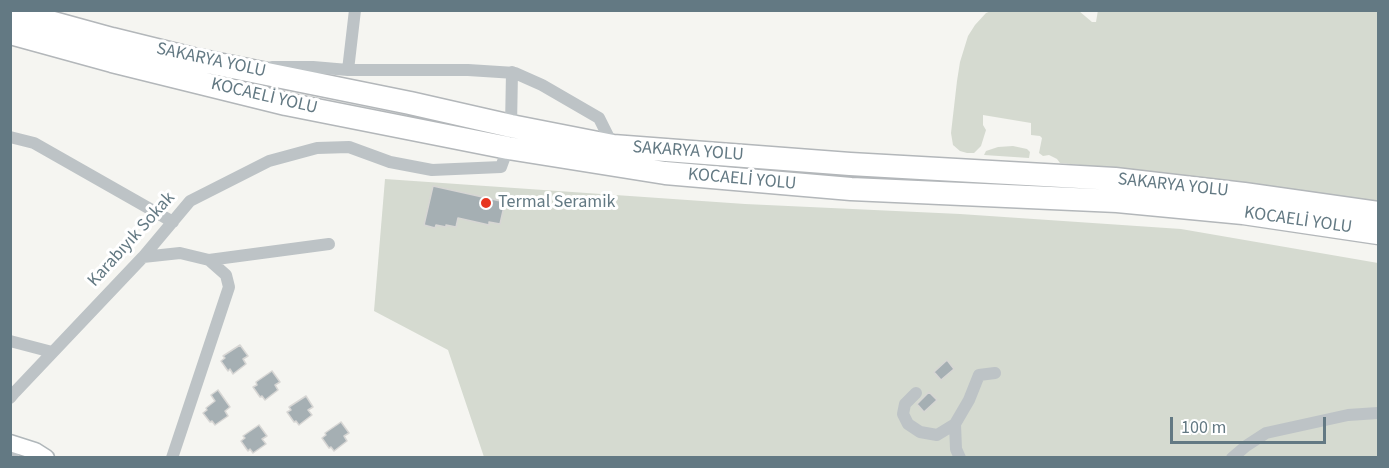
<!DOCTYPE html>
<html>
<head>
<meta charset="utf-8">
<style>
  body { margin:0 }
  #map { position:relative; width:1389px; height:468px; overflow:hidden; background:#f5f5f1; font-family:"Source Sans 3",sans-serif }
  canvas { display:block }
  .frame { position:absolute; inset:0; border:12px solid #637983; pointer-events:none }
  .scale { position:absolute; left:1170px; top:417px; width:156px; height:27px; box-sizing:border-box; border:3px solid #637983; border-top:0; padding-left:8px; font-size:18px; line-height:21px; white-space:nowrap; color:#637983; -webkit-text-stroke:4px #fff; paint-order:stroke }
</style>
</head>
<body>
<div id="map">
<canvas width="1389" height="468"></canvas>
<div class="frame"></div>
<div class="scale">100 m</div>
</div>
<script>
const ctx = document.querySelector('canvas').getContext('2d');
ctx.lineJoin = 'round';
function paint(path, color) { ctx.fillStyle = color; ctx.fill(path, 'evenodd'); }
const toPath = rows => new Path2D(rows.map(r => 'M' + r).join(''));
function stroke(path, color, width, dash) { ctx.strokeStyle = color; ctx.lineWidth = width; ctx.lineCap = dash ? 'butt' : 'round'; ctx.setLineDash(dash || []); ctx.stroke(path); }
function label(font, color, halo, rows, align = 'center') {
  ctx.font = font + ' "Source Sans 3",sans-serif'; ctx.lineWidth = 6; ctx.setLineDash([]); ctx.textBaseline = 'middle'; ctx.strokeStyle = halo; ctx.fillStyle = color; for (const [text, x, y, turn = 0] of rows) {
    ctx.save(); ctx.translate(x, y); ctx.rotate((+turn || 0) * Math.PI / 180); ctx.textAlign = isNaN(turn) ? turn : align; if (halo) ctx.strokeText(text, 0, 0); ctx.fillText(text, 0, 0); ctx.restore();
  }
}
paint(toPath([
  [1098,10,1378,11,1378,204,1294,190,1144,171,1060,163,1057,159,1049,155,1043,156,1039,153,1042,138,1040,136,1031,135,1031,123,983,115,983,125,986,130,981,146,974,153,967,153,960,151,953,145,951,133,957,81,960,62,968,36,975,25,986,13,991,11,1079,11,1092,22,1096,22],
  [1013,146,1027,149,1030,152,1029,158,984,155,986,151,998,147],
  [385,179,745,204,960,214,1181,229,1378,263,1378,457,484,457,448,350,374,311]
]), '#d5dad0');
const building = toPath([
  [433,186,505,202,500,224,489,222,489,225,458,218,456,227,446,225,446,227,436,225,435,228,424,225,433,186],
  [240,345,248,356,243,359,246,364,233,374,230,369,228,371,221,361,225,358,223,356,240,345],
  [947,360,954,369,941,380,934,372,947,360],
  [272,371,280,382,275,385,278,390,265,400,262,396,260,397,253,387,257,385,256,382,272,371],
  [218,390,230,407,225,411,228,416,215,425,212,421,210,422,203,413,207,410,206,408,215,401,211,395,218,390],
  [929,392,937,400,924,412,917,404,929,392],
  [306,396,313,407,308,410,312,415,299,425,296,421,294,422,287,412,291,410,289,407,306,396],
  [341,422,349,433,344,436,347,441,334,451,331,447,329,448,322,438,326,435,325,433,341,422],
  [259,425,267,436,262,439,266,444,253,453,250,449,248,451,241,441,245,438,243,436,259,425]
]);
paint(building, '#a5afb3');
stroke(building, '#d7d6d4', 1.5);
const secondary = toPath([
  [10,443,35,451,46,458]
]);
const highway = toPath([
  [10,11,112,39,193,59,410,103,511,126,613,146,850,164,1115,179,1244,194,1378,213],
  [10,33,112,61,286,104,508,148,665,173,851,189,1117,201,1243,213,1378,233]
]);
stroke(secondary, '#b0b7ba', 19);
stroke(highway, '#b3b7ba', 25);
stroke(toPath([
  [272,67,313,67,348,70,468,70,515,73,542,85,599,118,613,146],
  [348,70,355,10],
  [10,137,34,143,173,222],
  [143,257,180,253,209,260,226,275,229,287,172,458],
  [209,260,329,244],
  [10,341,52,352],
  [916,393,905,404,903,414,908,424,920,432,937,435,955,424,969,400,979,375,995,373],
  [10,398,15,392,143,257,190,201,269,161,317,148,349,147,390,162,432,170,501,167,508,148,511,126,512,72],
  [955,424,956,449,960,458],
  [12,458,14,444],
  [1232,458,1246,446,1266,433,1348,415,1378,413]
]), '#bdc3c6', 12);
stroke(secondary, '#fff', 16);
stroke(highway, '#fff', 22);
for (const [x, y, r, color] of [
  [486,203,6,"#e73620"]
]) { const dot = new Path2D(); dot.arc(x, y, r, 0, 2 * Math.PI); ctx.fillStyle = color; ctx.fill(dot); stroke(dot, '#fff', 2); }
label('18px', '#637983', '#fff', [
  ["SAKARYA YOLU",211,61,12],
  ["KOCAELİ YOLU",264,97,13],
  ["SAKARYA YOLU",688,152,4],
  ["KOCAELİ YOLU",742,180,5],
  ["SAKARYA YOLU",1173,186,6],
  ["KOCAELİ YOLU",1298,221,8],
  ["Karabıyık Sokak",132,240,-48]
]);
label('18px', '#637983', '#fff', [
  ["Termal Seramik",498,203]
], 'left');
</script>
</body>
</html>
